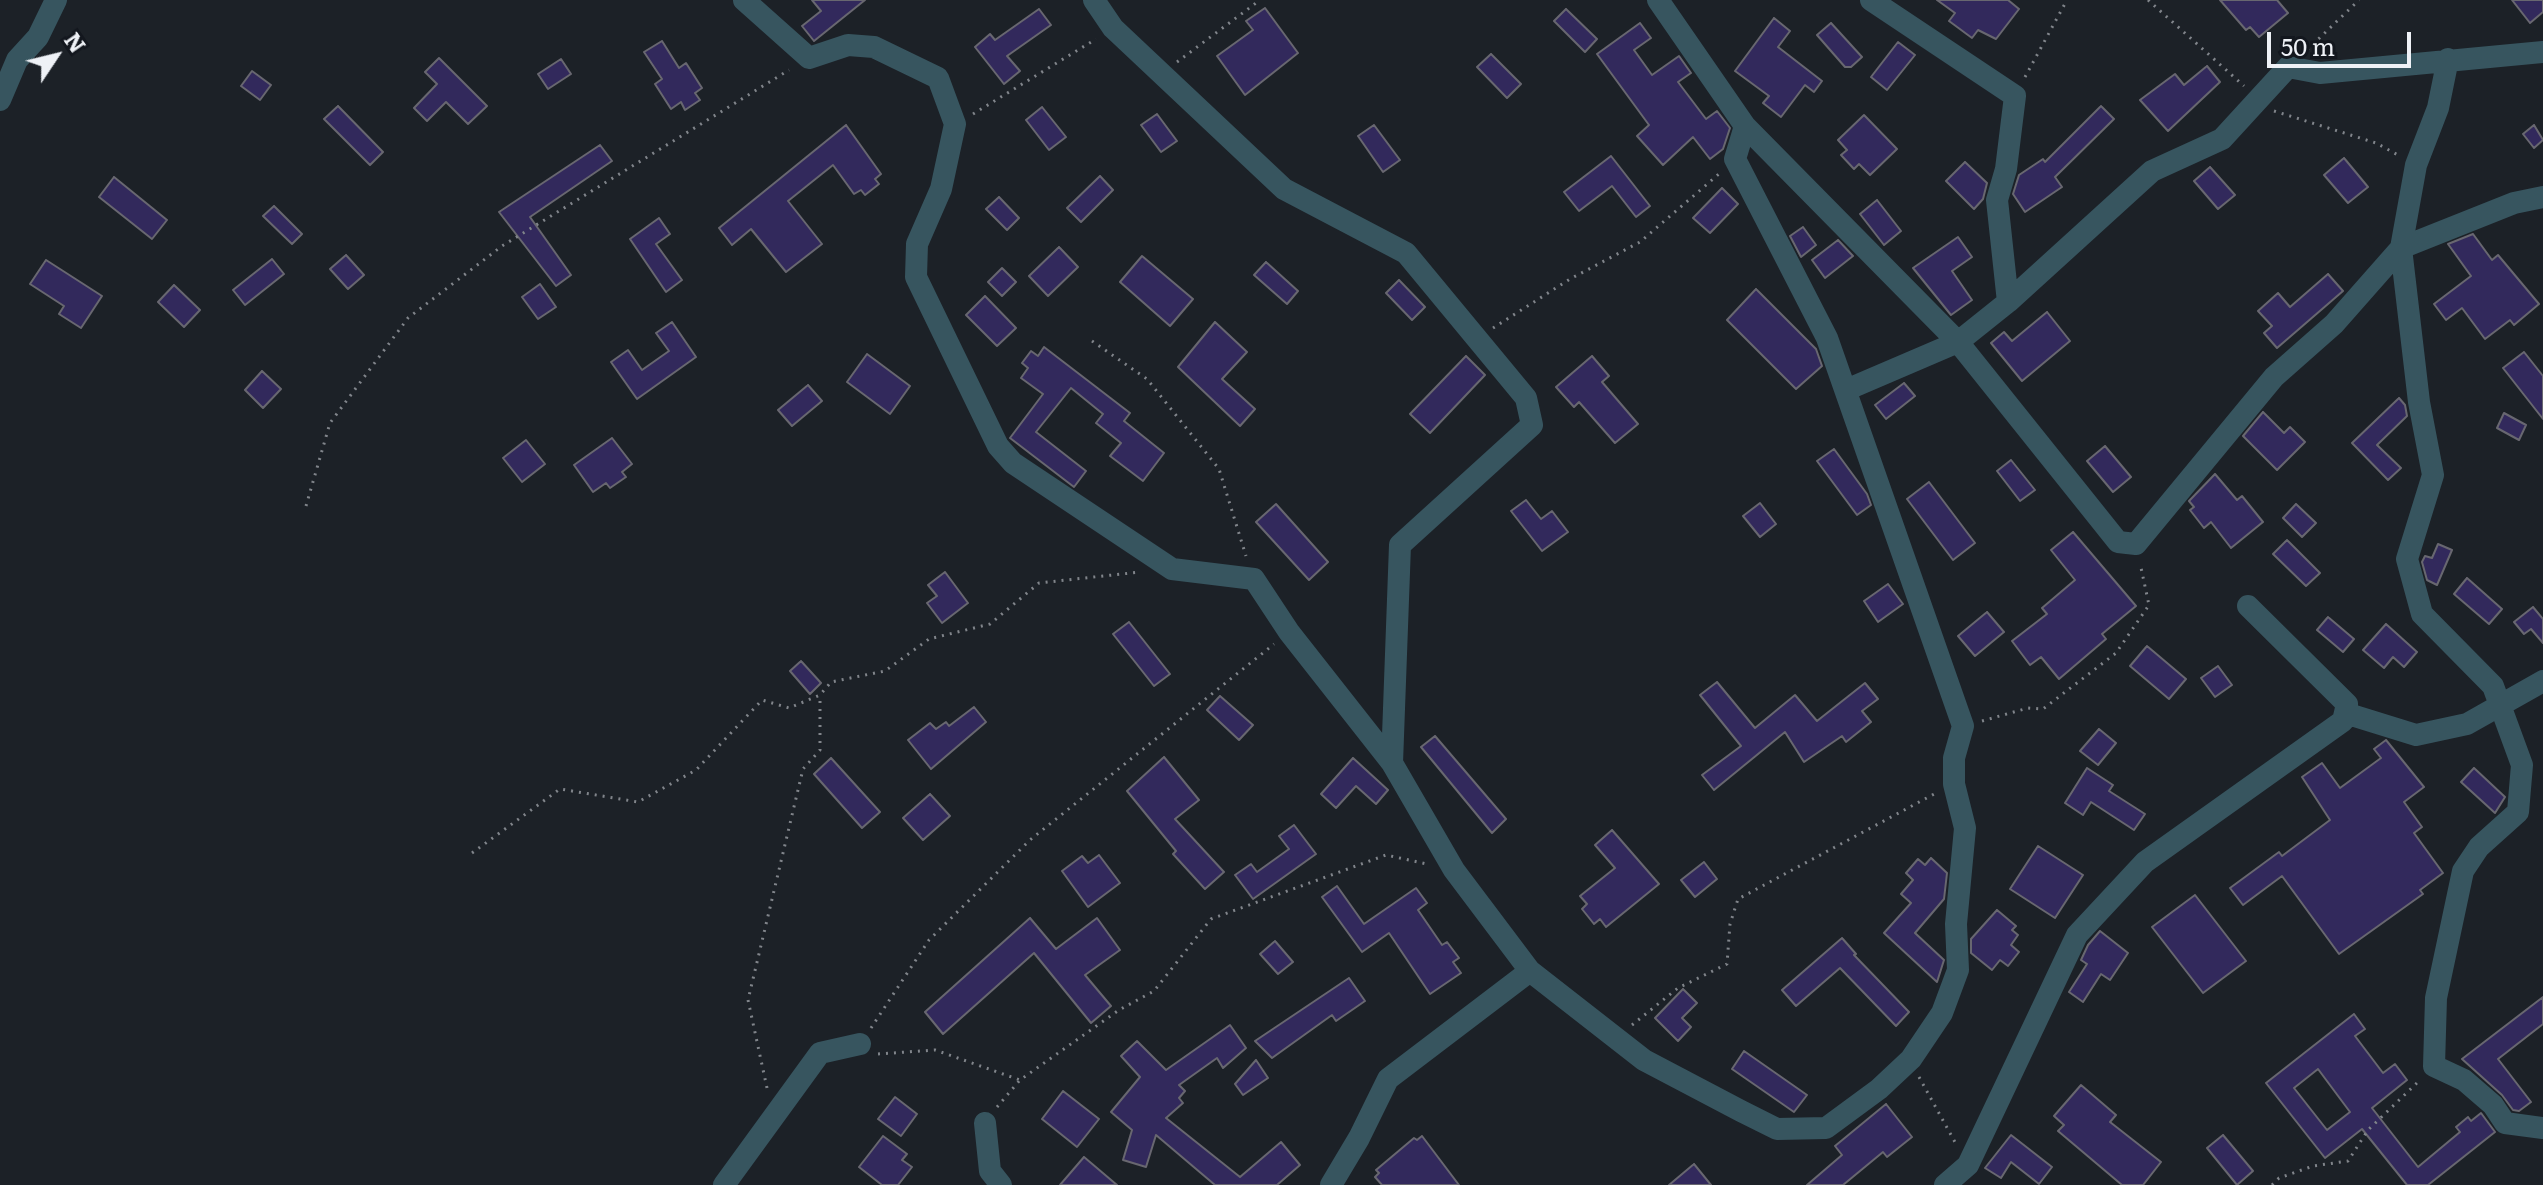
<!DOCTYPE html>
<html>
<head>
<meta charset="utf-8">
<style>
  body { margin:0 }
  #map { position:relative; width:2543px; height:1185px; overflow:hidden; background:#1c2127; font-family:Literata,serif }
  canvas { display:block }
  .north { position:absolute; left:16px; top:16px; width:80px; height:80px; -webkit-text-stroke:6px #13171e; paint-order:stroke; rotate:55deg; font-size:22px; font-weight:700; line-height:32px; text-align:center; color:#eef1f6 }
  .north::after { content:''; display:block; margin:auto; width:28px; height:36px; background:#eef1f6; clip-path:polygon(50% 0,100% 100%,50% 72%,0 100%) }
  .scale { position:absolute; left:2267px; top:32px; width:144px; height:36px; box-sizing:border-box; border:4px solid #eef1f6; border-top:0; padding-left:10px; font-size:24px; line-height:28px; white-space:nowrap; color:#eef1f6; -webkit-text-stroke:6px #13171e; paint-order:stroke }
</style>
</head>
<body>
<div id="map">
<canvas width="2543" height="1185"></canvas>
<div class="north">N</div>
<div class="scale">50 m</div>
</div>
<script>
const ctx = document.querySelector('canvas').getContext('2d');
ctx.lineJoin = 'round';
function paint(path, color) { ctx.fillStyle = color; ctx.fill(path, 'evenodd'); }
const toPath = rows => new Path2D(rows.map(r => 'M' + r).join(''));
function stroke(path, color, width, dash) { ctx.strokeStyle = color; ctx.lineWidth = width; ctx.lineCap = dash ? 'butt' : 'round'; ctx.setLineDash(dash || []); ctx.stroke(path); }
const building = toPath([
  [812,0,865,0,814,41,802,26,821,11,812,0],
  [1937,0,2008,0,2019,9,1996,39,1978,30,1972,38,1949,21,1955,13,1937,0],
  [2220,0,2277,0,2288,13,2259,37,2250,27,2246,30,2220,0],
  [2512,0,2543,0,2543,12,2530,23,2512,0],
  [1265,8,1298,53,1245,95,1217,56,1253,30,1246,21,1265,8],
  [1039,9,1051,25,1007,56,1020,71,1004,84,975,47,990,34,995,40,1039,9],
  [1566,9,1597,39,1585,52,1554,21,1566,9],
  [1774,18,1790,31,1778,47,1822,81,1814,92,1805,85,1781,117,1763,103,1769,96,1735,71,1774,18],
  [1640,23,1651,38,1634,50,1652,75,1679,56,1691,73,1678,82,1706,119,1717,111,1730,128,1723,149,1710,159,1693,137,1663,165,1637,136,1649,125,1597,54,1640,23],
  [1831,23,1862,57,1851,67,1845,67,1817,35,1831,23],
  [662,41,679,68,686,63,702,88,695,93,700,100,685,110,681,102,671,109,655,84,662,79,644,52,662,41],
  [1898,42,1915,55,1887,90,1871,77,1898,42],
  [1491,54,1521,84,1507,98,1477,67,1491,54],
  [439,58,487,106,468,124,446,102,427,121,414,108,437,84,425,72,439,58],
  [561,59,571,74,548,89,538,74,561,59],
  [2207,66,2220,82,2168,131,2140,100,2175,74,2184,85,2207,66],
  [252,71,271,85,260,100,241,86,252,71],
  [338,106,383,152,370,165,324,119,338,106],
  [2101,106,2114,119,2055,177,2062,187,2025,212,2013,194,2019,175,2043,159,2045,162,2101,106],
  [1042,107,1066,137,1049,150,1026,120,1042,107],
  [1157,114,1177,141,1161,152,1141,125,1157,114],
  [1864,115,1897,149,1870,175,1859,164,1854,169,1841,155,1847,150,1838,140,1864,115],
  [846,125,881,174,875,179,879,184,865,195,861,190,854,194,833,165,788,201,822,244,786,272,751,229,732,245,719,228,846,125],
  [1374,125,1400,160,1383,172,1358,136,1374,125],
  [2534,125,2543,140,2534,148,2523,134,2534,125],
  [600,145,612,161,530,217,571,275,556,286,499,212,600,145],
  [1611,156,1650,206,1636,217,1612,186,1579,211,1564,192,1611,156],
  [2344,158,2368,187,2348,203,2324,175,2344,158],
  [1965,162,1987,183,1983,199,1974,209,1946,181,1965,162],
  [2210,167,2235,195,2218,209,2194,181,2210,167],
  [1100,176,1113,190,1081,222,1067,208,1100,176],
  [114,177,167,220,152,239,99,197,114,177],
  [1722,188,1738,204,1710,233,1693,218,1722,188],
  [999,197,1019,218,1007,230,986,209,999,197],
  [1877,200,1901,231,1884,245,1860,214,1877,200],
  [274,206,302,234,292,244,263,216,274,206],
  [659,218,670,234,656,244,682,280,666,292,630,239,659,218],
  [1803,227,1816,245,1801,257,1790,236,1803,227],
  [2473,234,2492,260,2498,255,2539,304,2514,325,2510,320,2485,339,2462,308,2446,320,2434,304,2471,276,2448,244,2473,234],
  [1958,237,1972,257,1952,271,1972,300,1951,315,1913,268,1958,237],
  [1838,240,1853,256,1825,278,1812,260,1838,240],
  [1059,247,1078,267,1048,296,1029,276,1059,247],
  [346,255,364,275,348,289,330,269,346,255],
  [1142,256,1193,299,1170,326,1120,282,1142,256],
  [272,259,284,274,245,305,233,290,272,259],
  [46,260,102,296,81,328,59,314,64,306,30,284,46,260],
  [1266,262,1298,291,1287,304,1254,275,1266,262],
  [1002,268,1016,282,1002,296,988,282,1002,268],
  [2328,274,2343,291,2277,348,2264,333,2272,326,2258,311,2278,293,2290,307,2328,274],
  [1399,280,1425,307,1412,320,1386,293,1399,280],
  [540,284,556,307,538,319,522,297,540,284],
  [174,285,200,310,184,327,158,302,174,285],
  [1756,289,1816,349,1822,366,1796,389,1727,320,1756,289],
  [985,296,1016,328,997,346,966,315,985,296],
  [2047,312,2070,341,2022,381,1991,343,2004,332,2012,341,2047,312],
  [672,322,696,357,637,399,611,362,628,350,642,370,669,351,656,333,672,322],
  [1215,322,1247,352,1222,379,1255,409,1240,426,1178,367,1215,322],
  [1044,347,1130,413,1124,421,1164,453,1143,481,1110,456,1121,443,1096,423,1103,414,1071,388,1036,432,1086,471,1074,487,1010,438,1043,394,1021,378,1028,368,1022,363,1031,351,1038,356,1044,347],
  [2524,352,2543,376,2543,419,2503,368,2524,352],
  [867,354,910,386,890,414,847,382,867,354],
  [1466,356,1485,375,1430,433,1410,414,1466,356],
  [1592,356,1609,376,1602,382,1638,424,1615,443,1579,402,1574,407,1556,387,1592,356],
  [262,371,281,389,263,408,245,390,262,371],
  [1904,383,1915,396,1886,419,1875,405,1904,383],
  [808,385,822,401,792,426,778,410,808,385],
  [2399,398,2405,405,2407,416,2377,445,2401,468,2388,480,2352,443,2399,398],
  [2263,412,2284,433,2290,427,2305,442,2277,470,2243,436,2263,412],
  [2504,413,2526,425,2519,440,2497,428,2504,413],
  [612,438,632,464,622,472,626,477,610,488,606,483,593,492,574,465,612,438],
  [526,440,545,464,522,482,503,458,526,440],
  [2105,446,2131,477,2113,492,2087,461,2105,446],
  [1834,449,1867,494,1871,505,1857,515,1817,461,1834,449],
  [2011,460,2035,490,2020,501,1997,471,2011,460],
  [2215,474,2237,500,2242,496,2263,522,2231,548,2211,522,2204,528,2190,510,2194,507,2189,501,2215,474],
  [1929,482,1975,543,1953,560,1907,499,1929,482],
  [1526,500,1541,519,1552,511,1568,532,1542,551,1511,511,1526,500],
  [1760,503,1776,524,1760,537,1743,516,1760,503],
  [1276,504,1328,562,1309,580,1256,522,1276,504],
  [2296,504,2316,523,2302,537,2283,518,2296,504],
  [2073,532,2136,606,2102,634,2106,639,2059,679,2041,657,2030,665,2012,641,2047,614,2042,608,2075,580,2051,550,2073,532],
  [2287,540,2320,573,2306,586,2273,554,2287,540],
  [2438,544,2452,550,2437,585,2427,580,2422,562,2425,556,2432,558,2438,544],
  [945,572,968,603,942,623,927,603,937,596,928,585,945,572],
  [2467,578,2502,609,2489,624,2454,594,2467,578],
  [1888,584,1903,604,1878,622,1864,601,1888,584],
  [2533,607,2543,619,2543,643,2531,629,2524,634,2514,622,2533,607],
  [1987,612,2004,632,1975,656,1958,636,1987,612],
  [2328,617,2354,639,2343,652,2317,630,2328,617],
  [1129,622,1170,674,1154,686,1113,634,1129,622],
  [2386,624,2417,652,2404,667,2393,657,2384,668,2363,650,2386,624],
  [2147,646,2186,679,2169,699,2130,666,2147,646],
  [801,661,821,683,810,694,790,671,801,661],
  [2218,666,2232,685,2215,697,2201,678,2218,666],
  [1717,682,1755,728,1795,695,1817,721,1865,683,1878,699,1862,711,1871,722,1846,742,1842,736,1804,762,1785,732,1714,790,1702,775,1741,746,1700,695,1717,682],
  [1220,696,1253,725,1239,740,1207,710,1220,696],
  [974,707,986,722,931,769,908,740,930,723,936,729,946,722,949,726,974,707],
  [2099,729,2116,743,2098,765,2080,751,2099,729],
  [1435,736,1506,819,1492,833,1421,747,1435,736],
  [2386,740,2424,787,2404,802,2422,827,2414,833,2443,873,2420,890,2423,894,2339,954,2282,876,2243,905,2230,888,2279,852,2282,856,2330,820,2302,777,2322,763,2340,788,2381,758,2374,749,2386,740],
  [1164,757,1199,800,1175,819,1224,872,1205,889,1173,854,1176,851,1127,791,1164,757],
  [831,758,880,812,862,828,814,774,831,758],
  [1353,758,1388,790,1376,804,1356,786,1336,808,1321,794,1353,758],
  [2087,768,2113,785,2109,791,2145,814,2134,830,2091,802,2083,815,2065,803,2087,768],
  [2474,768,2505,797,2495,813,2461,782,2474,768],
  [930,794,950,816,923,840,903,818,930,794],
  [1294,825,1316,854,1253,899,1235,875,1251,864,1257,872,1289,849,1279,836,1294,825],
  [1612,830,1659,884,1606,927,1600,919,1594,924,1582,909,1587,904,1580,896,1615,868,1595,845,1612,830],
  [2038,846,2083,875,2055,918,2010,889,2038,846],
  [1099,855,1120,883,1088,907,1062,871,1082,856,1088,863,1099,855],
  [1931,858,1947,873,1944,899,1915,933,1944,960,1937,982,1884,933,1911,903,1901,894,1913,880,1906,873,1918,859,1925,865,1931,858],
  [1704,862,1717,879,1695,897,1681,880,1704,862],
  [1337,886,1364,924,1416,888,1427,903,1418,910,1442,945,1447,942,1459,958,1453,962,1461,973,1430,994,1389,933,1362,952,1322,897,1337,886],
  [2195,895,2246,961,2203,993,2152,927,2195,895],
  [1997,910,2016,926,2012,930,2018,935,2011,945,2019,952,2008,966,2000,960,1992,970,1971,953,1971,939,1997,910],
  [1030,918,1056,949,1097,918,1120,950,1085,975,1111,1006,1091,1023,1034,953,943,1034,925,1012,1030,918],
  [2100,931,2128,953,2110,980,2101,974,2083,1002,2069,992,2087,964,2081,960,2088,945,2100,931],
  [1842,938,1856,954,1854,955,1909,1012,1896,1026,1840,968,1796,1006,1782,990,1842,938],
  [1275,941,1293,962,1278,974,1260,954,1275,941],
  [1349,978,1365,1001,1336,1021,1332,1015,1272,1058,1255,1041,1349,978],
  [1683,989,1697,1003,1682,1018,1691,1027,1678,1041,1655,1018,1683,989],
  [2543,997,2543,1024,2498,1059,2531,1102,2519,1111,2513,1110,2502,1095,2462,1059,2543,997],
  [2354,1014,2365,1029,2355,1036,2383,1073,2395,1064,2407,1080,2372,1108,2418,1167,2460,1132,2456,1127,2468,1117,2471,1121,2481,1113,2495,1132,2428,1185,2407,1185,2362,1129,2325,1158,2266,1083,2354,1014],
  [2318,1069,2350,1112,2327,1130,2294,1088,2318,1069],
  [1230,1025,1246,1048,1223,1068,1217,1058,1179,1085,1185,1091,1179,1098,1183,1103,1166,1118,1240,1177,1281,1142,1300,1165,1277,1185,1215,1185,1156,1135,1146,1167,1123,1160,1132,1130,1111,1112,1140,1077,1121,1056,1137,1041,1166,1070,1230,1025],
  [1744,1051,1807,1095,1794,1112,1732,1069,1744,1051],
  [1256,1060,1268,1078,1243,1095,1235,1084,1256,1060],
  [2081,1085,2116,1115,2110,1122,2161,1162,2143,1185,2122,1185,2058,1131,2064,1125,2054,1116,2081,1085],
  [1063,1091,1099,1119,1077,1147,1042,1119,1063,1091],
  [895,1097,917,1114,901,1136,878,1119,895,1097],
  [1886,1104,1912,1137,1887,1157,1883,1152,1843,1185,1807,1185,1842,1155,1835,1146,1886,1104],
  [2011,1135,2052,1167,2039,1184,2011,1162,2001,1178,1985,1168,2011,1135],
  [2223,1135,2253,1171,2237,1185,2207,1148,2223,1135],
  [883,1136,907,1154,902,1160,912,1167,898,1185,882,1185,859,1167,883,1136],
  [1422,1136,1459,1185,1382,1185,1375,1177,1379,1173,1376,1170,1414,1138,1417,1140,1422,1136],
  [1084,1157,1117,1185,1060,1185,1084,1157],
  [1694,1164,1711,1185,1669,1185,1694,1164]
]);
paint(building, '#32295c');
stroke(building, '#686770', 2);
stroke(toPath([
  [2148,0,2244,86],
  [2307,50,2359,0],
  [1177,62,1260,0],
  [2025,77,2067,0],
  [2274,111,2376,143,2398,155],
  [973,114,1096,39],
  [1493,328,1570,279,1640,242,1720,173],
  [1092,341,1147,379,1219,469,1246,556],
  [306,506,330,423,408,318,502,246,789,70],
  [1982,721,2028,708,2043,709,2116,653,2149,605,2140,563],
  [472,853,560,789,638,802,696,770,762,700,789,708,820,695,831,682,885,671,929,639,990,624,1039,583,1140,572],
  [1632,1025,1678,988,1727,964,1730,924,1738,899,1936,793],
  [871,1028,929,940,1030,840,1274,644],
  [878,1054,935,1050,1020,1080],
  [1919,1077,1956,1144],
  [767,1088,748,1000,803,769,820,750,820,695],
  [997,1107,1020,1080,1119,1010,1154,991,1211,919,1386,855,1427,864],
  [2272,1185,2279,1178,2313,1166,2348,1161,2368,1130,2419,1081]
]), '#81858b', 3, [2, 6]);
stroke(toPath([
  [744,0,809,58,848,45,874,47,938,78,955,124,941,189,917,244,916,277,998,446,1013,463,1172,569,1254,579,1289,632,1392,763,1454,870,1530,971,1644,1060,1741,1111,1777,1129,1826,1128,1879,1089,1911,1059,1942,1013,1958,970,1956,924,1965,828,1954,784,1954,758,1963,726,1827,338,1735,159,1745,126,1658,0],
  [1094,0,1113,28,1284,189,1406,253,1526,398,1532,425,1400,545,1392,763],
  [2448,59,2438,108,2416,165,2401,248,2419,402,2433,475,2407,559,2422,614,2493,686,2522,765,2518,812,2479,847,2463,871,2436,998,2434,1066,2464,1080,2493,1105,2505,1123,2543,1128],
  [0,100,17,60,38,37,56,0],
  [1745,126,1958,342,2118,542,2136,544,2274,377,2334,324,2401,248,2514,203,2543,197],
  [2008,302,2152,171,2222,139,2288,67,2320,73,2543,52],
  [1846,390,1958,342,2008,302,1997,200,2006,169,2015,96,1871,0],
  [2345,713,2416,735,2467,724,2543,681],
  [985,1123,990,1171,1001,1185],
  [724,1185,820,1053,860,1044],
  [1331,1185,1359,1138,1388,1079,1530,971],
  [1945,1185,1968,1165,2077,935,2145,862,2343,721,2347,704,2248,606]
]), '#37555f', 22);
</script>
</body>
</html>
